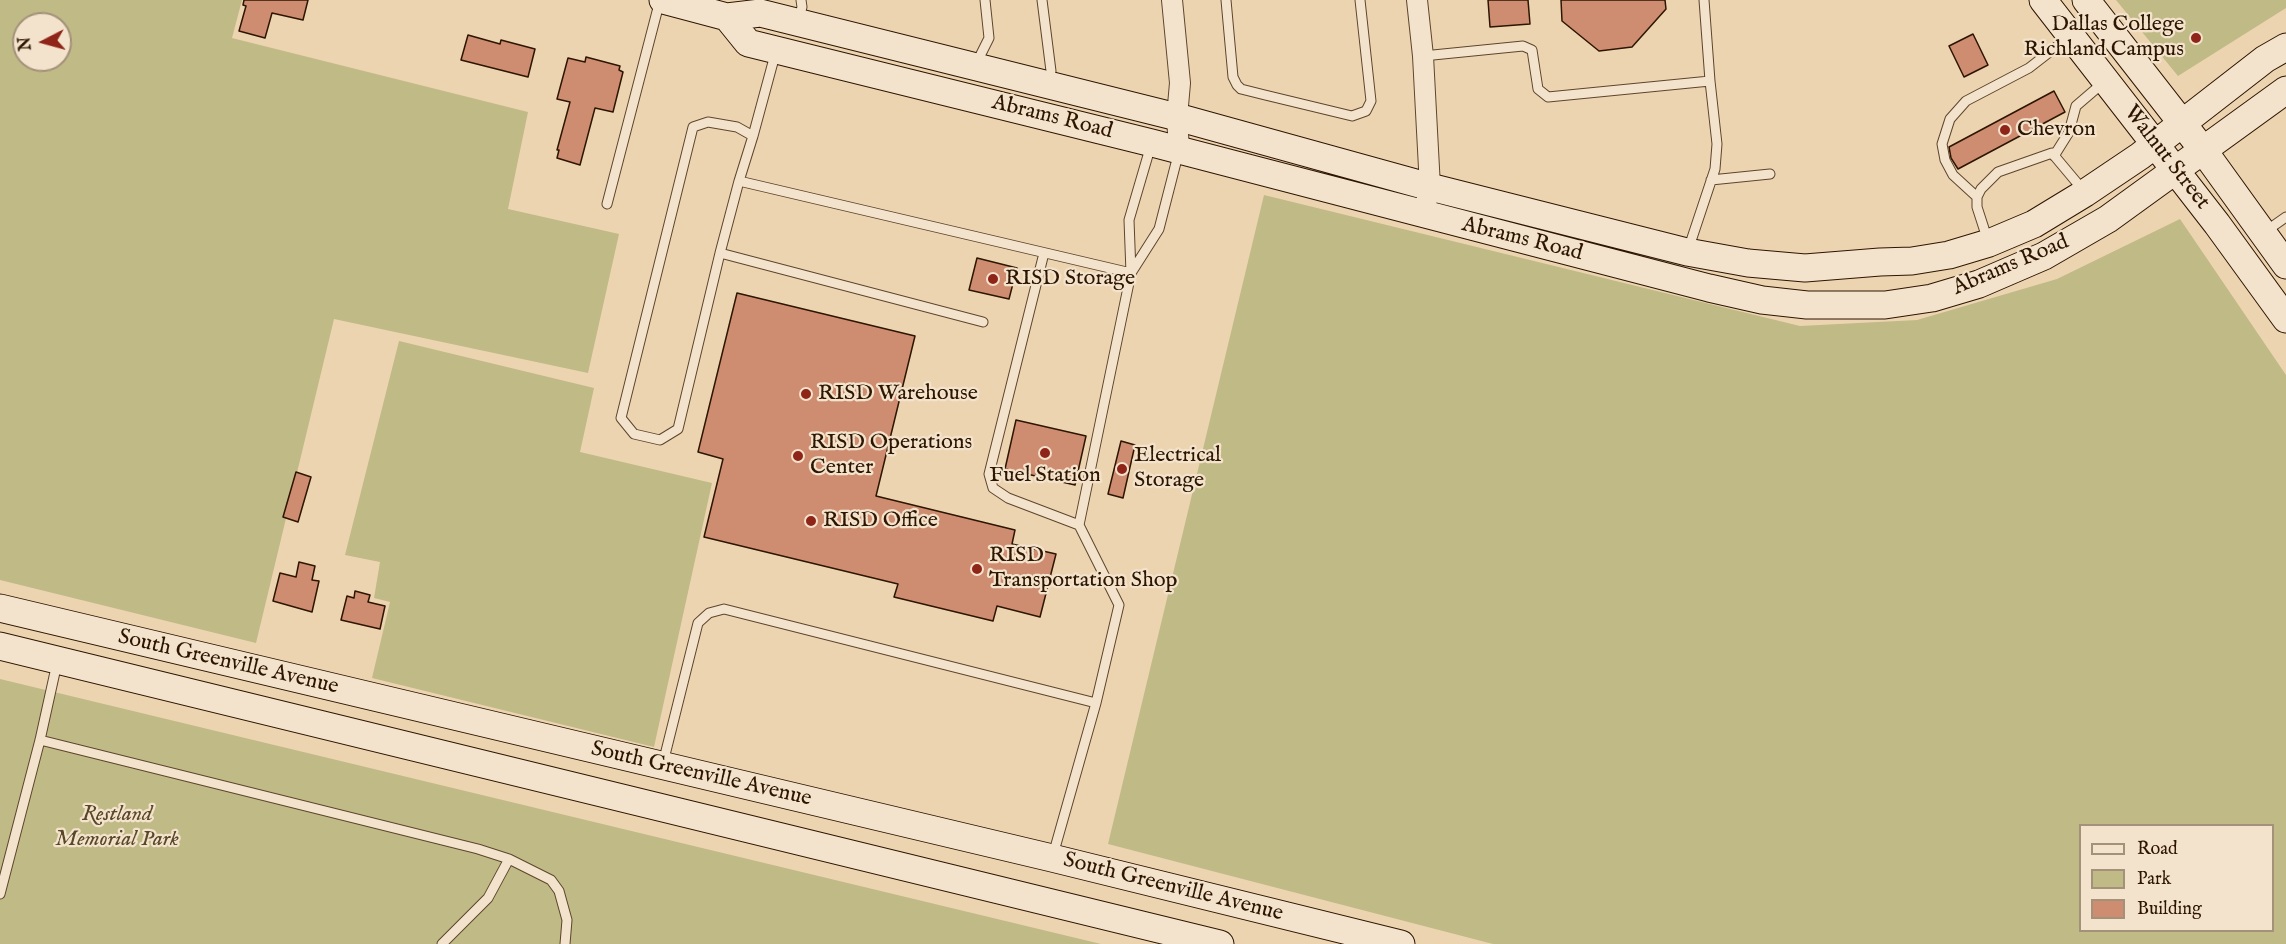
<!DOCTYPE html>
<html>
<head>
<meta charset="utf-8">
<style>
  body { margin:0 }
  #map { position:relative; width:2286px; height:944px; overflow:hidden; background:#edd4b1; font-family:"IM FELL English",serif }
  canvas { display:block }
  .legend { position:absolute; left:2079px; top:824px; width:195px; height:108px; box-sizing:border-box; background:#f3e3cc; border:2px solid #a4917a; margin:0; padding:8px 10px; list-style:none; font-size:18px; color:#2d1500 }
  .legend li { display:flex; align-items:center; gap:12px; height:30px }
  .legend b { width:30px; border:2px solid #a4917a }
  .north { position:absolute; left:12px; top:12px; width:60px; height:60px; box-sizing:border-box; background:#f3e3cc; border:2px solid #a4917a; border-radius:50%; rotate:264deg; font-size:16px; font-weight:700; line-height:24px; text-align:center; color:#2d1500 }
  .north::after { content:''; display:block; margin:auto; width:21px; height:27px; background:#8f2418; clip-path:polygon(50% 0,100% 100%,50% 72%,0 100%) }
</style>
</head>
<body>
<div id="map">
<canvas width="2286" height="944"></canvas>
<ul class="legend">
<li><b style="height:8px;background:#f3e3cc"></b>Road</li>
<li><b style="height:16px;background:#c0ba86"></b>Park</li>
<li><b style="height:16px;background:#ce8c70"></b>Building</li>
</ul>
<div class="north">N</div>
</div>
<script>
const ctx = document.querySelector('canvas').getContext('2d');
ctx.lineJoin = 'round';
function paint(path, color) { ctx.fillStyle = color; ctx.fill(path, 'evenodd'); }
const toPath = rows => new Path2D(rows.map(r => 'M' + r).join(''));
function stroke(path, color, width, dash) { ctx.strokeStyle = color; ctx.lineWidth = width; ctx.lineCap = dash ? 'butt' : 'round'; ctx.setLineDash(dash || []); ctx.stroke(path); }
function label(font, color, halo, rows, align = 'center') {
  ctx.font = font + ' "IM FELL English",serif'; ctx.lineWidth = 4.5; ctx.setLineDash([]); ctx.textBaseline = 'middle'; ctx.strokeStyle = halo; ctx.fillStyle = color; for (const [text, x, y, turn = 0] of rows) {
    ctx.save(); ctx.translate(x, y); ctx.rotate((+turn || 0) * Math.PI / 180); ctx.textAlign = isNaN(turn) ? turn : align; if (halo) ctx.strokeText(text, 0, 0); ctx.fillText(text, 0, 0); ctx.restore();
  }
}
paint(toPath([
  [0,0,242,0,232,38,528,112,508,209,619,234,588,373,334,319,256,643,0,580],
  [24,24,60,24,60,60,24,60],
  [2116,0,2286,0,2286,8,2178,76],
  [1264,195,1800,326,1917,320,2057,279,2180,219,2286,375,2286,944,1493,944,1108,844],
  [2080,826,2272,826,2272,930,2080,930],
  [399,341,594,388,580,452,712,483,654,747,372,678,390,602,374,598,380,562,345,555],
  [0,679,1101,944,0,944]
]), '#c0ba86');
const building = toPath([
  [244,0,308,0,303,20,272,13,265,38,239,31,246,6,243,5,244,0],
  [1488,0,1528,0,1530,24,1490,27,1488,0],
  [1561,0,1665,0,1666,9,1632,47,1599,51,1562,21,1561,0],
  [1973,34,1988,65,1964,77,1949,46,1973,34],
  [468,35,500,44,501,40,535,49,528,77,461,60,468,35],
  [586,57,620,66,619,70,623,72,613,112,595,108,580,165,557,158,559,150,557,150,570,102,557,99,568,58,585,62,586,57],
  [2054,91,2065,112,1958,169,1951,158,1949,147,2054,91],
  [977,258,1017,268,1009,299,969,290,977,258],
  [737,293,915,336,876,496,1015,530,1012,544,1056,554,1040,617,997,606,993,621,894,597,898,584,704,537,723,459,698,452,737,293],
  [1016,420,1086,436,1075,485,1005,469,1016,420],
  [1121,441,1135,445,1123,498,1108,494,1121,441],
  [296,472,311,477,298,522,283,517,296,472],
  [299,562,315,566,312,580,319,581,312,612,273,601,280,573,296,577,299,562],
  [355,591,370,595,368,602,385,606,380,629,341,620,347,596,354,598,355,591]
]);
paint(building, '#ce8c70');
stroke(building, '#2d1500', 1.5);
const service = toPath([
  [1042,0,1051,71,1047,84],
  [1226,0,1233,77,1237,85,1241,89,1265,95,1352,116,1366,111,1371,101,1360,0],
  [1704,0,1710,81],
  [798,21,802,7,801,0],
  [1423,56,1523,46,1532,50,1538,89,1548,97,1710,81,1717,144,1715,169,1688,250],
  [976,64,989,38,985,0],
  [753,136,776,51],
  [2054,156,2069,132,2076,106,2104,82],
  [1711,180,1770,174],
  [1977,197,1953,175,1945,160,1942,144,1950,119,1966,101,2029,68,2069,37],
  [607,204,660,0],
  [2266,231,2286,217],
  [1988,241,1977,207,1977,197,1981,189,1998,172,2052,153,2083,190],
  [720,253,739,181],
  [1044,253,989,474,993,488,1008,498,1079,525],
  [1131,273,1159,229,1179,151],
  [983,322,720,253,678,429,660,440,634,434,621,418,693,127,708,122,737,127,753,136,739,181,1131,273],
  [40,740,478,849,509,859,551,880,559,891,567,920,565,944],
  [663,763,698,623,709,613,724,609,1096,703],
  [1053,855,1096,703,1119,605,1079,525,1131,273,1129,220,1151,145],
  [0,894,40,740,57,663],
  [442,944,488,898,509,859]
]);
const minor = toPath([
  [1172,0,1180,83,1177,117,1179,150],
  [1417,0,1423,56,1430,187,1423,215]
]);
const secondary = toPath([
  [663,0,727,17,760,13,1177,117,1430,187,1687,252,1748,263,1805,268,1880,262,1912,261,1949,255,1989,243,2034,224,2085,193,2140,156,2265,59,2286,47],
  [2043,0,2217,224,2286,319],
  [2086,0,2203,150,2286,265],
  [727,17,748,43,1152,143,1709,288,1762,300,1807,305,1885,305,1932,298,1979,284,2044,256,2108,219,2286,90],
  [0,608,1052,858,1401,944],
  [0,646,1220,944]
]);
stroke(service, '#5d452c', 11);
stroke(minor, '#5d452c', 22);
stroke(secondary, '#2d1500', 29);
stroke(service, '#f3e3cc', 9);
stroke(minor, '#f3e3cc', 20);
stroke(secondary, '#f3e3cc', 27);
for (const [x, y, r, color] of [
  [2196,38,6,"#8f2418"],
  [2005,130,6,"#8f2418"],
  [993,279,6,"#8f2418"],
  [806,394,6,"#8f2418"],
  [1045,453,6,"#8f2418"],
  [798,456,6,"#8f2418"],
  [1122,469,6,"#8f2418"],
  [811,521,6,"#8f2418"],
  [977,569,6,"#8f2418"]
]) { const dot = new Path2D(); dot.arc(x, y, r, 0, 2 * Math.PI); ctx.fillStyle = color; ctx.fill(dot); stroke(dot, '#f3e3cc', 2); }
label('22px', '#2d1500', '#f3e3cc', [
  ["Dallas College",2184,25,"right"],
  ["Richland Campus",2184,50,"right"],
  ["Chevron",2017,130],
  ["RISD Storage",1005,279],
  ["RISD Warehouse",818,394],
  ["RISD Operations",810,443],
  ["Center",810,468],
  ["Electrical",1134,456],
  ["Storage",1134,481],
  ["Fuel Station",1045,476,"center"],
  ["RISD Office",823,521],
  ["RISD",989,556],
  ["Transportation Shop",989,581]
], 'left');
label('22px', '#2d1500', '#f3e3cc', [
  ["Abrams Road",1052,118,14],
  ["Walnut Street",2166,158,52],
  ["Abrams Road",1522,240,14],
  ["Abrams Road",2011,266,-23],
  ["South Greenville Avenue",228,663,13],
  ["South Greenville Avenue",701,775,13],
  ["South Greenville Avenue",1173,888,14]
]);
label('italic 22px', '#594728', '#f3e3cc', [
  ["Restland",117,815],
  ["Memorial Park",117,840]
]);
</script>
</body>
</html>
